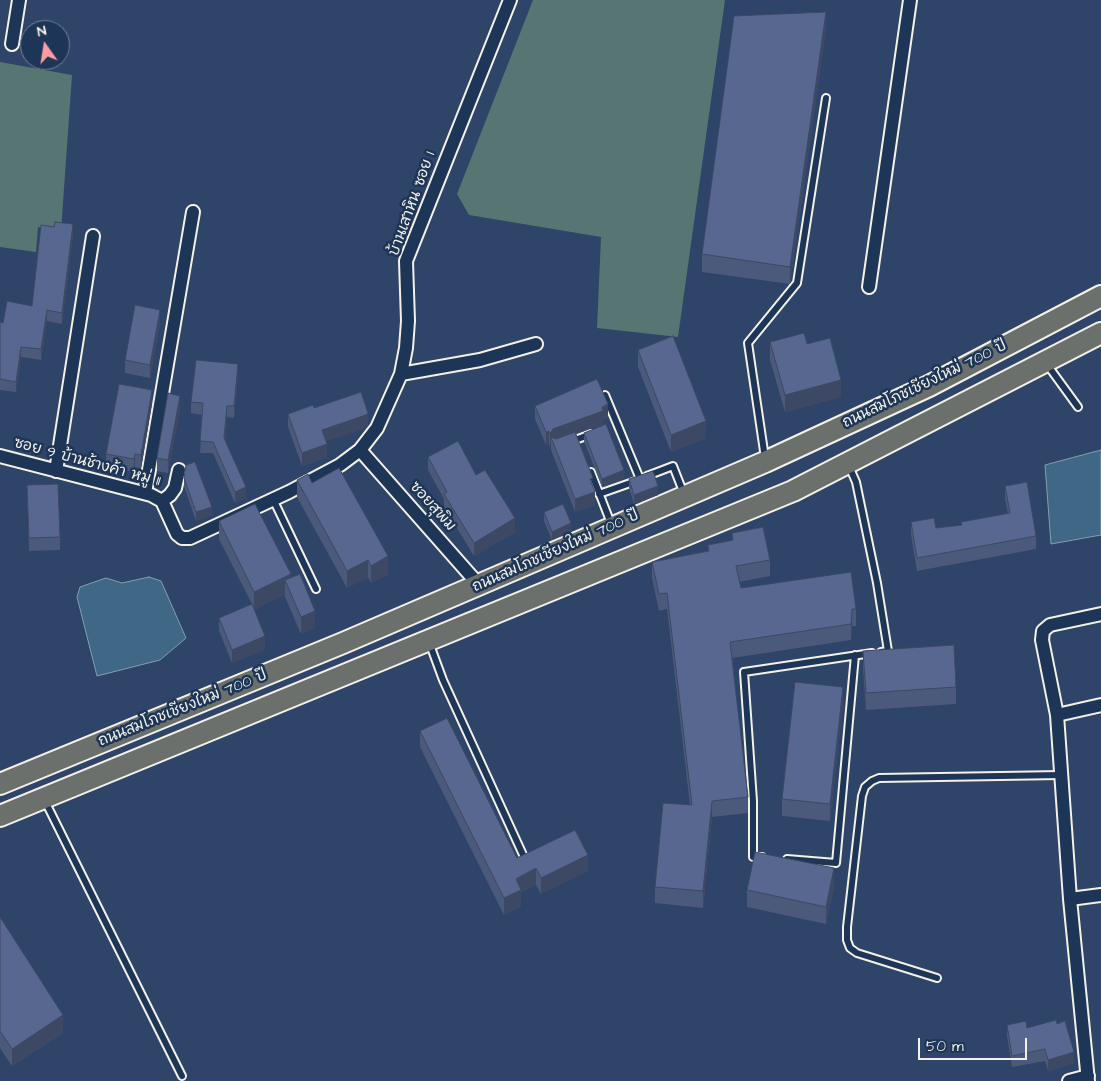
<!DOCTYPE html>
<html>
<head>
<meta charset="utf-8">
<style>
  body { margin:0 }
  #map { position:relative; width:1101px; height:1081px; overflow:hidden; background:#2e4468; font-family:"Architects Daughter",sans-serif }
  canvas { display:block }
  .north { position:absolute; left:20px; top:20px; width:50px; height:50px; box-sizing:border-box; background:#1d3557; border:1px solid #738091; border-radius:50%; rotate:347deg; font-size:14px; font-weight:700; line-height:20px; text-align:center; color:#f4f1e8 }
  .north::after { content:''; display:block; margin:auto; width:18px; height:22px; background:#ff9aa2; clip-path:polygon(50% 0,100% 100%,50% 72%,0 100%) }
  .scale { position:absolute; left:918px; top:1038px; width:109px; height:22px; box-sizing:border-box; border:2px solid #f4f1e8; border-top:0; padding-left:6px; font-size:15px; line-height:18px; white-space:nowrap; color:#f4f1e8; -webkit-text-stroke:4px #1d3557; paint-order:stroke }
</style>
</head>
<body>
<div id="map">
<canvas width="1101" height="1081"></canvas>
<div class="north">N</div>
<div class="scale">50 m</div>
</div>
<script>
const ctx = document.querySelector('canvas').getContext('2d');
ctx.lineJoin = 'round';
function paint(path, color) { ctx.fillStyle = color; ctx.fill(path, 'evenodd'); }
const toPath = rows => new Path2D(rows.map(r => 'M' + r).join(''));
function stroke(path, color, width, dash) { ctx.strokeStyle = color; ctx.lineWidth = width; ctx.lineCap = dash ? 'butt' : 'round'; ctx.setLineDash(dash || []); ctx.stroke(path); }
function label(font, color, halo, rows, align = 'center') {
  ctx.font = font + ' "Architects Daughter","Playpen Sans Thai",sans-serif'; ctx.lineWidth = 5; ctx.setLineDash([]); ctx.textBaseline = 'middle'; ctx.strokeStyle = halo; ctx.fillStyle = color; for (const [text, x, y, turn = 0] of rows) {
    ctx.save(); ctx.translate(x, y); ctx.rotate((+turn || 0) * Math.PI / 180); ctx.textAlign = isNaN(turn) ? turn : align; if (halo) ctx.strokeText(text, 0, 0); ctx.fillText(text, 0, 0); ctx.restore();
  }
}
paint(toPath([
  [533,0,725,0,678,337,597,328,601,237,469,215,457,194],
  [0,62,72,75,61,231,38,227,36,252,0,247]
]), '#577573');
const water = toPath([
  [1101,450,1101,535,1051,544,1045,465,1101,450],
  [149,577,161,581,186,638,160,660,97,676,77,597,80,587,106,578,122,583,149,577]
]);
paint(water, '#3f6786');
stroke(water, '#879ead', 1);
const service = toPath([
  [1046,363,1078,407],
  [605,395,640,479],
  [570,442,591,434],
  [765,458,748,343,797,283,826,98],
  [848,464,856,482,877,583,888,651,881,652],
  [591,472,612,526],
  [647,476,673,466,684,494],
  [599,494,636,481],
  [273,499,316,589],
  [429,642,443,680,524,857],
  [45,801,182,1076],
  [762,857,753,857,753,801,744,672,872,653],
  [787,859,836,863,855,655],
  [937,978,857,953,850,948,847,940,847,927,862,796,865,787,872,781,879,778,1061,775]
]);
const minor = toPath([
  [12,44,19,0],
  [869,287,910,0],
  [401,374,480,360,536,344],
  [360,450,479,585],
  [0,456,151,495,162,501,177,534,182,538,190,538,289,492,340,465,360,450,377,428,401,374,406,348,408,321,406,261,510,0],
  [56,471,93,236],
  [145,493,193,212],
  [162,501,170,495,175,488,179,470],
  [1057,715,1101,705],
  [1070,899,1101,895],
  [1069,1081,1088,1076],
  [1088,1081,1070,899,1057,715,1042,640,1043,631,1050,625,1101,614]
]);
const primary = toPath([
  [0,784,343,643,765,462,929,386,1101,296],
  [0,816,793,491,1101,333]
]);
stroke(service, '#f4f1e8', 10);
stroke(minor, '#f4f1e8', 16);
stroke(primary, '#f4f1e8', 24);
stroke(service, '#1d3557', 6);
stroke(minor, '#1d3557', 12);
stroke(primary, '#6b706d', 20);
paint(toPath([
  [826,29,790,284,702,272,702,254],
  [73,235,62,324,47,321,41,360,21,357,16,392,0,390,0,322,3,323,32,306],
  [160,323,150,378,125,373,125,360],
  [770,342,807,344,841,397,785,412,770,360],
  [638,350,706,438,671,452,638,367],
  [238,375,234,418,227,417,225,440,246,498,235,503,213,453,200,453,202,415,191,413,191,402],
  [152,403,141,468,135,467,134,472,106,467,106,454],
  [535,406,608,417,603,420,603,424,576,434,593,486,595,505,575,512,551,450,551,445,550,447,549,444,546,445,535,419],
  [314,408,368,426,366,428,326,441,327,457,302,466,288,427,288,414],
  [180,409,168,473,157,471,157,458],
  [584,433,624,479,602,487,584,441],
  [428,457,476,475,515,532,474,556,444,507,444,499,428,470],
  [184,478,212,515,196,521,184,486],
  [629,479,658,495,634,504,629,488],
  [297,480,312,483,388,574,371,583,368,577,347,588,297,497],
  [27,485,60,537,60,550,29,551],
  [1005,486,1036,536,1036,549,917,571,911,535,911,522,936,528,961,525,961,522,1008,514,1005,499],
  [544,512,571,532,552,540,544,521],
  [219,521,291,578,315,628,301,634,285,597,285,594,254,610,265,649,232,663,219,631,219,618,252,604,219,539],
  [732,533,770,560,770,576,739,582,741,588,856,609,856,626,852,626,851,640,732,658,748,797,748,813,712,817,703,908,655,903,655,887,690,805,667,609,659,611,652,578,652,562,708,551,708,545,732,541],
  [863,651,956,687,956,704,866,710,863,668],
  [843,704,830,821,782,816,782,799],
  [420,731,517,858,588,871,541,894,536,885,521,892,521,906,504,915,420,747],
  [834,886,826,924,747,907,747,890],
  [0,917,63,1033,12,1066,0,1048],
  [1057,1024,1074,1063,1048,1071,1045,1061,1012,1067,1007,1036,1007,1025,1027,1028]
]), '#4b597b');
paint(toPath([
  [826,12,826,29,790,284,790,267],
  [73,224,73,235,62,324,62,313],
  [47,310,47,321,41,360,41,349],
  [160,310,160,323,150,378,150,365],
  [21,347,21,357,16,392,16,382],
  [238,364,238,375,234,418,234,406],
  [841,380,841,397,785,412,785,395],
  [152,390,152,403,141,468,141,455],
  [180,396,180,409,168,473,168,460],
  [608,404,608,417,603,420,603,424,553,442,551,437,551,445,550,447,550,434,553,429],
  [227,406,227,417,224,450,224,438],
  [368,413,368,426,366,428,322,443,322,430],
  [706,421,706,438,671,452,671,435],
  [549,431,549,444,546,445,546,432],
  [327,444,327,457,302,466,302,453],
  [135,454,135,467,134,472,134,459],
  [624,470,624,479,602,487,602,479],
  [658,486,658,495,634,504,634,495],
  [246,487,246,498,235,503,235,492],
  [595,492,595,505,575,512,575,499],
  [212,507,212,515,196,521,196,512],
  [515,518,515,532,474,556,474,543],
  [571,523,571,532,552,540,552,532],
  [388,556,388,574,371,583,371,566],
  [368,560,368,577,347,588,347,571],
  [291,574,291,592,285,580,285,594,254,610,254,592],
  [852,609,852,626,851,640,851,624],
  [315,611,315,628,301,634,301,617],
  [265,636,265,649,232,663,232,650],
  [843,687,843,704,830,821,830,804],
  [712,801,712,817,703,908,703,891],
  [588,855,588,871,541,894,541,878],
  [536,868,536,885,521,892,521,906,504,915,504,898,516,879],
  [834,868,834,886,826,924,826,907],
  [63,1015,63,1033,12,1066,12,1049],
  [1074,1052,1074,1063,1048,1071,1048,1060]
]), '#3d4864');
const building = toPath([
  [826,12,790,267,702,254,734,16,826,12],
  [55,222,73,224,62,313,47,310,41,349,21,347,16,382,0,379,0,322,3,323,7,301,32,306,41,225,54,227,55,222],
  [135,305,160,310,150,365,125,360,135,305],
  [804,333,807,344,830,338,841,380,785,395,770,342,804,333],
  [673,336,706,421,671,435,638,350,673,336],
  [196,360,238,364,234,406,227,406,224,438,246,487,235,492,213,442,200,441,203,403,191,402,196,360],
  [597,379,608,404,602,407,603,411,553,429,550,434,549,431,546,432,535,406,597,379],
  [119,384,152,390,141,455,135,454,134,459,106,454,119,384],
  [361,392,368,413,366,415,322,430,327,444,302,453,288,414,313,405,314,408,361,392],
  [168,393,180,396,168,460,157,458,168,393],
  [606,424,624,470,602,479,584,433,606,424],
  [575,432,593,478,590,479,595,492,575,499,551,437,556,439,575,432],
  [458,441,476,475,485,470,515,518,474,543,444,494,447,492,428,457,458,441],
  [195,462,212,507,196,512,184,478,186,465,195,462],
  [339,468,388,556,371,566,368,560,347,571,297,480,308,474,312,483,339,468],
  [653,471,658,486,634,495,629,479,653,471],
  [1027,482,1036,536,917,558,911,522,934,518,936,528,962,525,961,522,1010,513,1005,486,1027,482],
  [58,484,60,537,29,538,27,485,58,484],
  [255,504,291,574,254,592,219,521,255,504],
  [563,504,571,523,552,532,544,512,563,504],
  [763,527,770,560,736,566,741,588,851,572,856,609,852,609,851,624,730,642,748,797,712,801,703,891,655,887,663,803,692,805,667,593,659,594,652,562,709,551,708,545,733,540,732,533,763,527],
  [300,574,315,611,301,617,285,580,300,574],
  [252,604,265,636,232,650,219,618,252,604],
  [954,645,956,687,866,693,863,651,954,645],
  [795,682,843,687,830,804,782,799,795,682],
  [447,718,517,858,575,830,588,855,541,878,536,868,516,879,521,890,504,898,420,731,447,718],
  [755,852,834,868,826,907,747,890,755,852],
  [0,917,63,1015,12,1049,0,1031,0,917],
  [1056,1020,1057,1024,1065,1021,1074,1052,1048,1060,1045,1049,1012,1056,1007,1025,1026,1021,1027,1028,1056,1020]
]);
paint(building, '#57678f');
stroke(building, '#3d4864', 1);
label('15px', '#f4f1e8', '#1d3557', [
  ["บ้านเสาหิน ซอย 1",413,204,-70],
  ["ถนนสมโภชเชียงใหม่ 700 ปี",925,385,-26],
  ["ซอย 9 บ้านช้างค้า หมู่ 11",87,463,15],
  ["ซอยสุพิม",432,507,48],
  ["ถนนสมโภชเชียงใหม่ 700 ปี",556,552,-24],
  ["ถนนสมโภชเชียงใหม่ 700 ปี",183,709,-22]
]);
</script>
</body>
</html>
